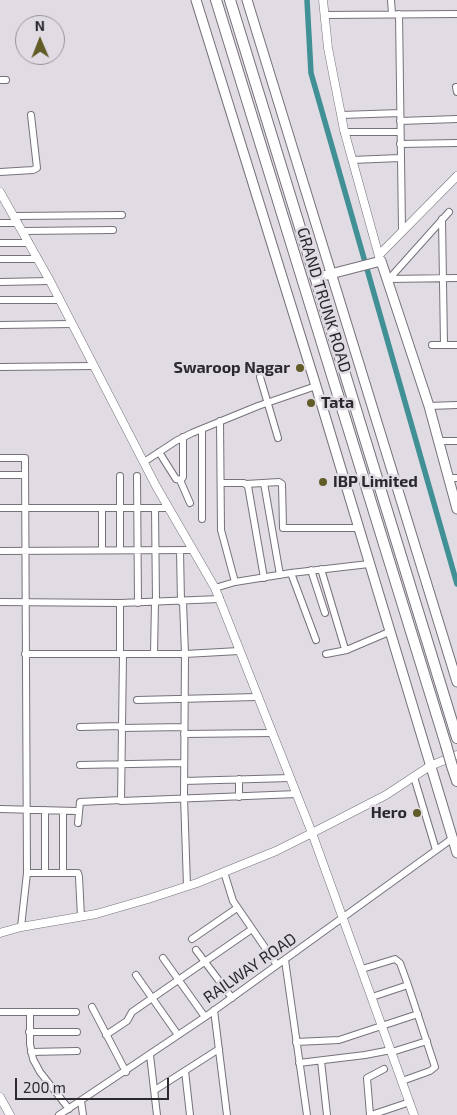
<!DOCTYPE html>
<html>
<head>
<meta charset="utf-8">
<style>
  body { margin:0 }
  #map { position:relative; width:457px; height:1115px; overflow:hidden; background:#e1dce4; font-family:"Exo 2",sans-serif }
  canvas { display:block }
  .north { position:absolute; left:15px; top:15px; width:50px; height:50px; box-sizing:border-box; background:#e1dce4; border:1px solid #98949a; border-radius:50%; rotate:359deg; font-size:14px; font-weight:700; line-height:20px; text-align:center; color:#2b292c }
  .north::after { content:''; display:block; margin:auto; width:18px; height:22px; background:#625c28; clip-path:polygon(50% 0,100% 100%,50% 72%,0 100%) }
  .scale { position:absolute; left:15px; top:1078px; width:154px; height:22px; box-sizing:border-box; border:2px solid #2b292c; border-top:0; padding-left:6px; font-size:15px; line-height:18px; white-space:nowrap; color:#2b292c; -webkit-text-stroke:4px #e1dce4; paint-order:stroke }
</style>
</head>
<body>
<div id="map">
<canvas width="457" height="1115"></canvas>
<div class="north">N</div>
<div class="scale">200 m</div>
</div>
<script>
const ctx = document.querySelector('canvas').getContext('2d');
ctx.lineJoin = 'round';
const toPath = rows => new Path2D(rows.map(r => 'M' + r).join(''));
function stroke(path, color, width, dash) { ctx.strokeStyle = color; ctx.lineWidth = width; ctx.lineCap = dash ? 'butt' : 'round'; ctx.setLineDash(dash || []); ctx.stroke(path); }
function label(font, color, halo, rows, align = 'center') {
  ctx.font = font + ' "Exo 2",sans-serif'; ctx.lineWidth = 5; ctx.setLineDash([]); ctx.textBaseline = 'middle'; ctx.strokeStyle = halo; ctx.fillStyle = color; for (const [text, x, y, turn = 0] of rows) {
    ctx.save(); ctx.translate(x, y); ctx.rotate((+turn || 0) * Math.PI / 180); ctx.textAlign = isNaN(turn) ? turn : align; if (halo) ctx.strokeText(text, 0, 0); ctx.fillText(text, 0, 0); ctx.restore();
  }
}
stroke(toPath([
  [307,0,311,73,457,584]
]), '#419096', 5.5);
const minor = toPath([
  [391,0,392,14],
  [399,14,402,230],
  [325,15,457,14],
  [0,80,6,80],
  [456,87,457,92],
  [341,115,400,113],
  [400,121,457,119],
  [344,132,400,132],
  [400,144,457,143],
  [352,160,400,158],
  [0,172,33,170,37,168,31,115],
  [14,216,122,215],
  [442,219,444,345],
  [0,223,18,223],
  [23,231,113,230],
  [0,243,29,243],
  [0,259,38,259],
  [388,279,457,278],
  [389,279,449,212],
  [0,282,50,281],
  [0,300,60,300],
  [0,325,72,324],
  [432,345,457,345],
  [0,367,94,366],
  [260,377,278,438],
  [429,406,457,405],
  [220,421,221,530,235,582],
  [438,441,457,441],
  [159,452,176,479,181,480,183,477,183,437],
  [0,458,25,458,27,873,21,927],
  [144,462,176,441,192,433,258,406,316,386],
  [0,475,25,475],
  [137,476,138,603],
  [449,478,457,478],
  [180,480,190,503],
  [221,483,244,483,248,486,264,578],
  [264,483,280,575],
  [246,484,279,482,282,484,283,528,358,528],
  [0,508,168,508],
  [155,508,156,602],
  [102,509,102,550],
  [202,519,202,429],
  [120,550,120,476],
  [180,550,181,602],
  [0,551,192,550],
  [321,569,345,649,349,649,389,632],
  [311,570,325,613],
  [291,573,316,640],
  [215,588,235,582,291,573,369,564],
  [0,602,120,603,220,599],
  [25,654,185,654,183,602],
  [120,654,120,603],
  [123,654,121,801,297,794],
  [154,654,155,602],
  [326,654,347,650],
  [137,700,257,697],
  [80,727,121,726],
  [121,728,184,727],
  [184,734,272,733],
  [80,765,184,763],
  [414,777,436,850],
  [239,779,239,797],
  [184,781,290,778],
  [0,809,76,811],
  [45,810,45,873],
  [78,823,80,802,121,800],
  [224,872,233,901,277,965],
  [27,873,78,873,79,877,81,917],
  [63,873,63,811],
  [187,886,184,797,185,654,239,651],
  [192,939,237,908],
  [196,950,232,998],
  [163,958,205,1017],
  [285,960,307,1115],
  [362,969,395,959,400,963,408,985,435,1067,430,1071,402,1081],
  [136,975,178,1035],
  [372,997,408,985],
  [92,1007,126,1072],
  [214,1010,227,1115],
  [0,1012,30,1012,30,1044,33,1059,40,1072,69,1109],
  [30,1012,76,1012],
  [29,1032,77,1032],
  [106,1035,127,1021,132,1012,252,929],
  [296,1042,339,1040,418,1014],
  [31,1052,77,1051],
  [392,1052,427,1041],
  [150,1055,157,1115],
  [321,1061,327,1115],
  [299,1063,365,1055,391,1050],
  [185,1071,190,1115],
  [155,1090,219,1049],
  [81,1101,83,1115],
  [59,1115,205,1017,453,838],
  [370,1115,367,1078,384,1069],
  [371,1115,410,1102]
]);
const tertiary = toPath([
  [323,0,328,48,344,130,380,260],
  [0,192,50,281,156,486,215,588,312,833,414,1115],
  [379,255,457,176],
  [0,933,21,927,96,914,148,899,197,883,276,851,312,833,386,795,430,766,457,755],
  [0,1097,10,1115]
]);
const secondary = toPath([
  [196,0,316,386,457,853],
  [247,0,457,682],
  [315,278,381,261,429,406,457,509]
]);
const trunk = toPath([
  [216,0,446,745],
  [230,0,457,738],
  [452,766,457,781]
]);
stroke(minor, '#77727a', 8);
stroke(tertiary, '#77727a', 9);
stroke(secondary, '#77727a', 11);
stroke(trunk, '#77727a', 12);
stroke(minor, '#fff', 6);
stroke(tertiary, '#fff', 8);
stroke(secondary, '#fff', 9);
stroke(trunk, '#fff', 10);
const trunkBridge = toPath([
  [446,745,452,766]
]);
stroke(trunkBridge, '#77727a', 12, []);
stroke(trunkBridge, '#fff', 10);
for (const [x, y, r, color] of [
  [300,368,5,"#625c28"],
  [311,403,5,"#625c28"],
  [323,482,5,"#625c28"],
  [417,813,5,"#625c28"]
]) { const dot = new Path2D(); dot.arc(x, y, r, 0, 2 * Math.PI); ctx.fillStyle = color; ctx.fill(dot); stroke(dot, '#e1dce4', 2); }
label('16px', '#2b292c', '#e1dce4', [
  ["GRAND TRUNK ROAD",324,300,73],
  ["RAILWAY ROAD",250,968,-35]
]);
label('bold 16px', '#2b292c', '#e1dce4', [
  ["Swaroop Nagar",290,368],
  ["Tata",321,403,"left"],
  ["IBP Limited",333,482,"left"],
  ["Hero",407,813]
], 'right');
</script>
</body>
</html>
